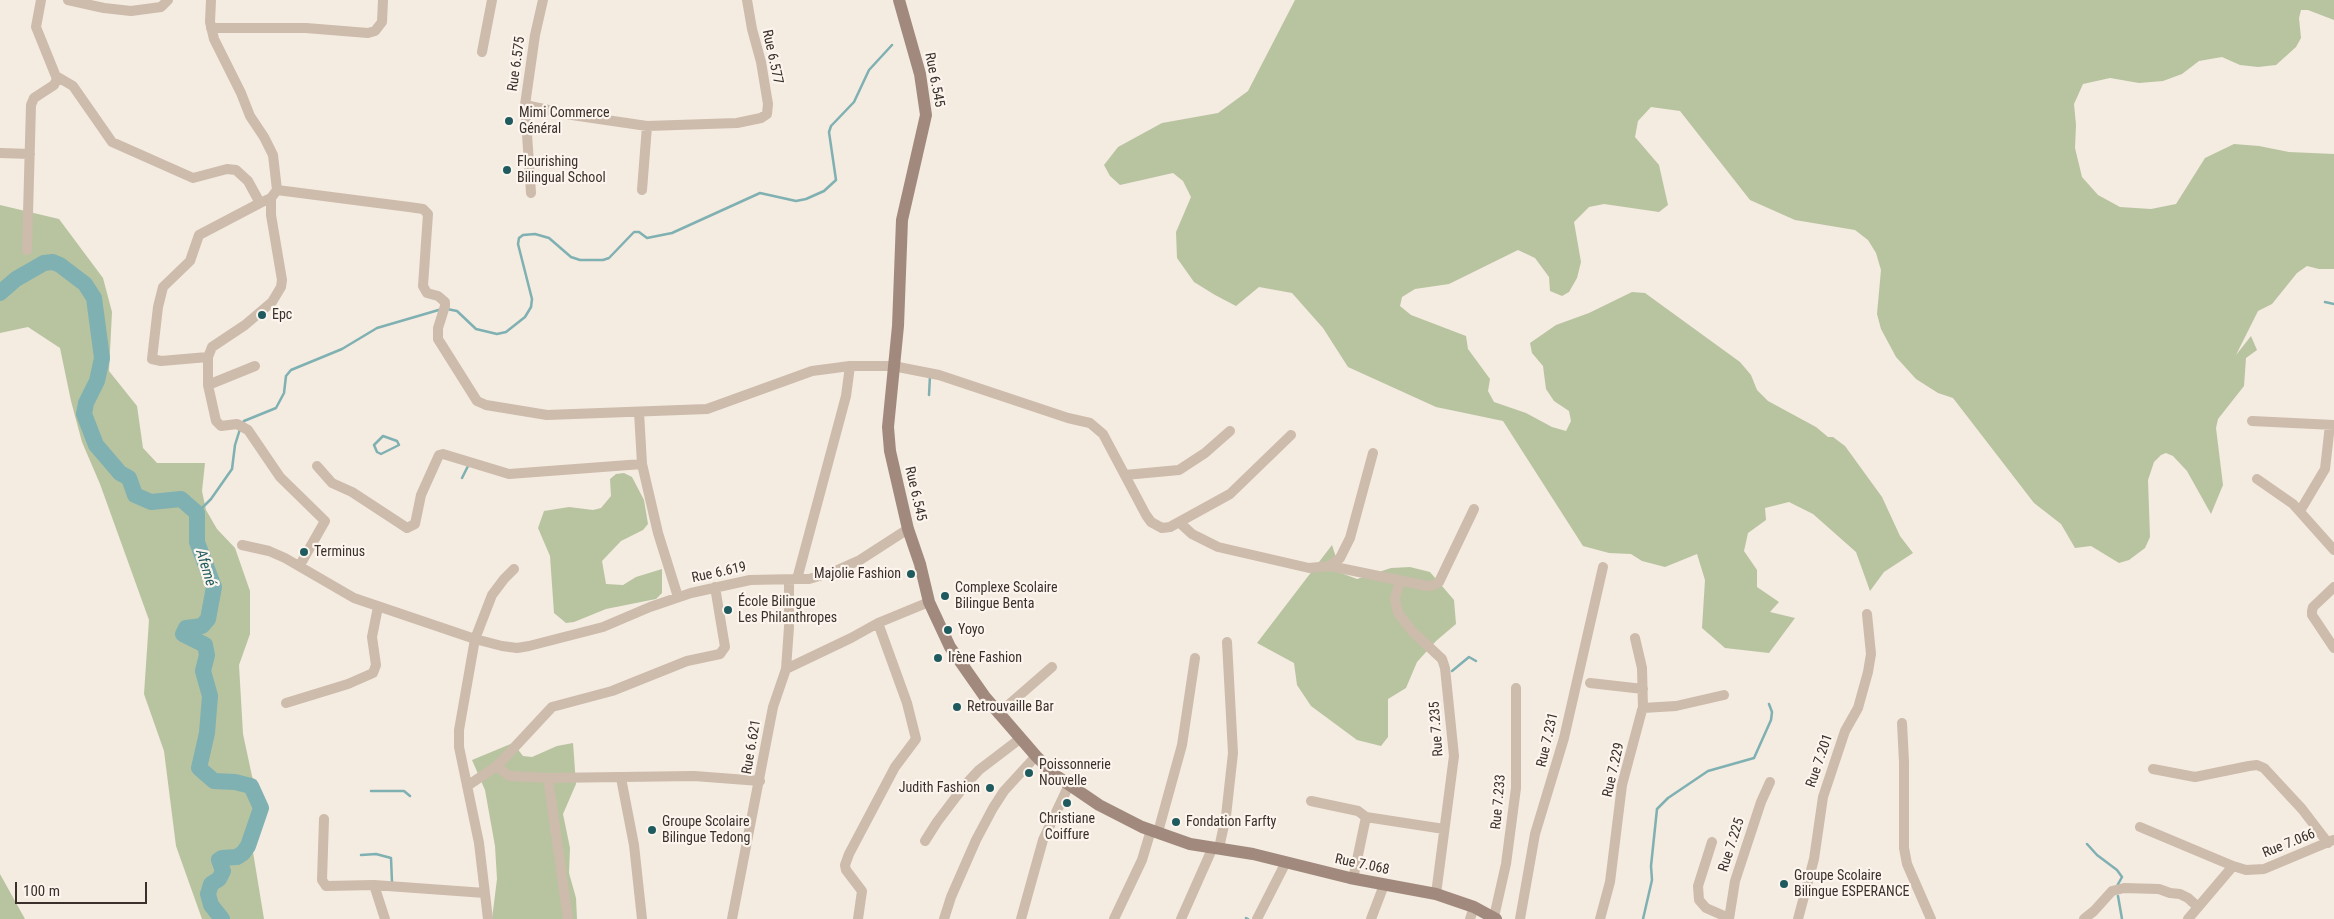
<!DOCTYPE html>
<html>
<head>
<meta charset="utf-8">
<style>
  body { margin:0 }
  #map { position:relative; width:2334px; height:919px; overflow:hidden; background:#f4ebe1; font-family:"Roboto Condensed",sans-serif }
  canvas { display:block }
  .scale { position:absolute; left:15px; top:882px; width:132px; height:22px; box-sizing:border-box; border:2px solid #3b302b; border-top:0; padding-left:6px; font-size:15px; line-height:18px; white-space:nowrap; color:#3b302b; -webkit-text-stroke:4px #fbf5ee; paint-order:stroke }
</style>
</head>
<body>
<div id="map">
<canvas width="2334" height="919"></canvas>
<div class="scale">100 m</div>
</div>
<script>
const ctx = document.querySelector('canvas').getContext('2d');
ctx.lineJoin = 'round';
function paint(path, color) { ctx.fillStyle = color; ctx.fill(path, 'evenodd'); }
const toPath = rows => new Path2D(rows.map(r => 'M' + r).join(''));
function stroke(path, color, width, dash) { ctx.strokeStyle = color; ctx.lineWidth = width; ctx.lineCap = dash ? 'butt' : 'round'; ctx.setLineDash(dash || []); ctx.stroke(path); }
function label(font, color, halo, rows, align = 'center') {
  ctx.font = font + ' "Roboto Condensed",sans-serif'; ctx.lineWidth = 4.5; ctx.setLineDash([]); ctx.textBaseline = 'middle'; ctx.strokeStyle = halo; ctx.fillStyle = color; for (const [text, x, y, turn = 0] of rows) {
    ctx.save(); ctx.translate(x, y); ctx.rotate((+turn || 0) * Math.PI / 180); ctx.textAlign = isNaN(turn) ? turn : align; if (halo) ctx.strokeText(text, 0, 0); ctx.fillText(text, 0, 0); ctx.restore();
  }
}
paint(toPath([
  [1295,0,2334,0,2334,20,2308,10,2301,10,2299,18,2301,38,2296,47,2276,65,2258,67,2240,65,2222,57,2199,61,2182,74,2163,81,2139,83,2110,78,2083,84,2074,104,2076,125,2075,148,2082,177,2098,195,2120,207,2151,209,2176,204,2205,158,2234,144,2259,146,2289,152,2334,154,2334,269,2319,269,2307,266,2297,273,2272,304,2258,311,2236,355,2251,336,2257,350,2246,358,2244,386,2218,419,2216,428,2223,485,2211,514,2187,471,2173,456,2166,453,2161,455,2154,462,2148,480,2150,537,2145,548,2129,560,2119,563,2091,546,2075,548,2061,524,2034,503,1953,398,1938,393,1916,379,1896,357,1881,329,1877,314,1881,270,1876,253,1868,240,1855,230,1795,220,1750,200,1680,111,1651,107,1638,121,1635,137,1659,165,1668,205,1659,212,1604,204,1589,207,1574,222,1581,262,1577,278,1569,292,1562,296,1550,291,1549,277,1535,258,1518,250,1449,284,1415,289,1402,297,1400,306,1411,315,1466,336,1468,349,1490,379,1488,391,1494,402,1526,413,1552,427,1566,431,1571,421,1569,411,1554,401,1546,389,1543,366,1532,353,1530,343,1556,325,1589,313,1632,292,1645,293,1740,362,1751,375,1757,390,1768,401,1816,427,1828,437,1833,437,1845,446,1882,497,1900,536,1913,553,1884,572,1870,591,1856,552,1813,514,1789,502,1765,508,1766,520,1748,533,1744,551,1757,570,1757,587,1779,602,1770,612,1795,618,1769,653,1725,648,1702,628,1705,580,1697,554,1665,567,1642,561,1631,554,1609,553,1583,546,1503,421,1436,407,1348,367,1323,328,1292,293,1259,287,1236,306,1215,295,1194,282,1177,258,1176,232,1191,197,1183,181,1173,173,1120,185,1110,176,1104,165,1118,147,1162,123,1218,113,1248,91],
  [0,205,59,219,103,278,112,312,109,371,137,406,143,448,157,463,205,463,202,491,206,510,217,529,235,548,250,591,250,634,239,665,243,734,252,776,265,814,252,846,264,919,202,919,176,846,164,751,144,694,149,620,100,484,82,442,71,401,60,348,28,327,0,333],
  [624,473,632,477,644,500,648,524,643,530,621,541,602,561,606,584,623,585,636,577,662,569,662,593,656,599,606,609,574,622,566,623,554,613,550,556,538,528,544,511,569,507,593,510,601,508,611,496,610,479,616,474],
  [1332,545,1341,573,1357,579,1391,568,1410,567,1430,572,1454,600,1456,624,1436,641,1417,662,1406,688,1388,699,1388,737,1381,746,1357,740,1311,706,1297,685,1294,663,1257,643],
  [513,743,523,756,532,757,557,746,573,743,576,784,563,814,570,848,569,873,576,898,577,919,492,919,497,879,495,846,485,790,472,760],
  [0,874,25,919,0,919]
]), '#b8c4a0');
stroke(toPath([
  [2325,302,2334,304],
  [447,309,457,311,476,329,497,334,506,332,525,317,531,307,532,299,518,244,519,238,523,235,535,234,549,238,571,257,580,260,603,260,609,258,634,232,639,232,647,238,672,233,760,193,796,201,806,199,824,191,836,180,829,132,831,126,854,102,869,70,892,45],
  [929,395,930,376],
  [242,424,244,421,276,408,284,393,286,376,291,370,342,349,377,328,442,309],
  [383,436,397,441,399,445,381,454,377,452,374,445,383,436],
  [462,478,468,466],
  [197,513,211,499,232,469,235,445,240,429],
  [1452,671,1469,657,1476,661],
  [371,791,404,791,410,796],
  [2087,844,2097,855,2117,870,2122,877,2117,886],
  [361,855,376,854,391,858,392,882],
  [2118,896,2122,919],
  [1246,918,1248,919],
  [1643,919,1652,880,1651,866,1657,809,1668,798,1708,771,1754,758,1771,720,1772,712,1769,704]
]), '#7fb0b2', 2.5);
stroke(toPath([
  [0,293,16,279,44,263,53,262,60,265,85,284,94,298,102,358,97,381,86,403,84,414,96,445,120,473,129,478,135,495,151,502,181,499,197,513,197,542,214,587,208,619,202,626,186,628,183,634,205,645,207,655,203,671,210,696,207,733,199,768,214,781,235,782,251,786,261,808,248,846,243,853,237,857,222,858,219,860,223,871,219,879,211,884,208,894,211,905,222,919]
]), '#7fb0b2', 16);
stroke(toPath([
  [68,0,104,8,131,11,161,7,168,0],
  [211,0,210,22,214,39,241,93,250,116,264,137,273,155,277,190,271,198,271,215,282,280,281,287,272,302,245,325,212,347,208,357,208,385,255,366],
  [211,28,306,28,368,33,375,31,382,22,383,0],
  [482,52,492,0],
  [56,76,73,86,112,142,193,178,227,169,236,170,248,181,260,203,271,198],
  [525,105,572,115,647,126,737,123,761,118,767,114,768,104,761,62,752,29,747,0],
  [0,153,30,154],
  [277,190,409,207,423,209,428,214,423,286,427,293,438,296,445,302,445,306,438,328,438,339,477,401,486,405,547,415,707,409,812,371,850,366],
  [642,190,647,126],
  [531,193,525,105,535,35,543,0],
  [27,250,31,105,34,98,54,85,57,79,36,27,41,0],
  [208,357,161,361,152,359,158,307,163,287,190,261,199,235,260,203],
  [208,385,216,421,221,426,237,424,248,430,280,477,325,521,300,565],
  [639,412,642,464],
  [2252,421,2334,425],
  [317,466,332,483,352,492,407,528,415,524,421,495,439,455,443,454,509,474,642,464,658,533,678,597],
  [1125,475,1179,470,1205,453,1230,431],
  [2257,479,2293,504,2334,550],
  [2300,511,2325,469,2330,425],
  [1179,522,1192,534,1218,547,1309,568,1330,566,1427,586,1434,585,1439,582,1474,509],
  [242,545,269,551,285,558,354,598,475,639,459,730,459,747,479,843,488,919],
  [1330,566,1340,558,1350,538,1373,453],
  [514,569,504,579,492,595,475,639,502,646,517,648,529,646,603,627,650,607,691,593,750,580,797,579,846,396,850,366,893,366,939,375,1068,418,1090,423,1103,434,1146,515,1151,522,1162,528,1170,527,1230,494,1291,435],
  [797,579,809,579,833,572,860,560,908,529],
  [1400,580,1395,598,1398,613,1412,631,1442,659,1445,668,1454,756,1436,894],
  [2334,587,2313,607,2312,611,2312,615,2334,648],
  [1635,638,1642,668,1643,708],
  [786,669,851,638,878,623,929,602],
  [1590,683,1643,689],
  [286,703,348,684,373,673,376,665,372,637,378,607],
  [998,714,1052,667],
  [1902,723,1904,762,1904,848,1907,864,1931,919],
  [497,766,509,776,548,778,694,776,760,781],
  [2153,769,2195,777,2249,766,2257,765,2264,768,2302,809,2328,843],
  [548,778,568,919],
  [621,778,634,845,642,919],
  [467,786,497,766,552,707,612,691,687,661,720,654,725,647,715,587],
  [1311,801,1358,811,1366,817,1444,829],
  [324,819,322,880,326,886,374,885,485,893],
  [2140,827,2233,866],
  [1158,832,1182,745,1195,658],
  [925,841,937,822,965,785,979,770,1021,738],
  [1712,842,1698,886,1699,900,1706,908,1729,918],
  [1219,848,1226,816,1233,753,1227,642],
  [1353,879,1366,817],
  [374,885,385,919],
  [1494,917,1506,864,1516,788,1516,688],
  [732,919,773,707,786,669,789,627,789,580],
  [858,919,862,891,846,870,845,865,849,854,895,767,916,739,907,703,878,623],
  [944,919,951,897,976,840,993,808,1004,791,1036,756],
  [1021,919,1043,840,1069,785],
  [1114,919,1142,860,1151,830],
  [1181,919,1213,847],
  [1257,919,1285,864],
  [1371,919,1384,885],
  [1470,919,1474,907],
  [1520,919,1535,834,1564,738,1603,567],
  [1600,919,1610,882,1622,785,1642,710,1643,708,1676,706,1724,695],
  [1729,919,1735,881,1761,802,1770,782],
  [1798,919,1814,859,1823,797,1845,731,1858,708,1868,672,1871,654,1867,614],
  [2084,919,2094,911,2112,891,2124,888,2159,889,2170,893,2180,894,2188,898,2198,907],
  [2188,919,2233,866,2246,870,2264,869,2333,840]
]), '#cdbbac', 10);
stroke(toPath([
  [899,0,920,74,926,115,902,220,898,326,888,427,890,451,908,529,920,564,929,602,950,647,985,697,1036,756,1055,775,1099,805,1142,827,1190,844,1253,854,1350,878,1436,894,1474,907,1496,919]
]), '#a18a7d', 12);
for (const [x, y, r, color] of [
  [509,121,5,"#1f5a5e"],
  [507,170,5,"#1f5a5e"],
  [262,315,5,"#1f5a5e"],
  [304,552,5,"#1f5a5e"],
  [911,574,5,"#1f5a5e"],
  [945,596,5,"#1f5a5e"],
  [728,610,5,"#1f5a5e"],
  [948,630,5,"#1f5a5e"],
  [938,658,5,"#1f5a5e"],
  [957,707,5,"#1f5a5e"],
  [1029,773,5,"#1f5a5e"],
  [990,788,5,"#1f5a5e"],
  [1067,803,5,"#1f5a5e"],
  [1176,822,5,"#1f5a5e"],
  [652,830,5,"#1f5a5e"],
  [1784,884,5,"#1f5a5e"]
]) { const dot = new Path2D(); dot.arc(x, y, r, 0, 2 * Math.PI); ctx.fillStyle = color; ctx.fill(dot); stroke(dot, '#fbf5ee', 2); }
label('14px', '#3b302b', '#fbf5ee', [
  ["Rue 6.577",772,57,78],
  ["Rue 6.575",517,64,-82],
  ["Rue 6.545",934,80,79],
  ["Rue 6.545",915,494,77],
  ["Rue 6.619",719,573,-12],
  ["Rue 7.235",1437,729,-94],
  ["Rue 7.231",1548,740,-77],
  ["Rue 6.621",752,747,-80],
  ["Rue 7.201",1820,761,-71],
  ["Rue 7.229",1614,770,-77],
  ["Rue 7.233",1499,802,-85],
  ["Rue 7.066",2289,844,-22],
  ["Rue 7.225",1732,845,-72],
  ["Rue 7.068",1362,865,12]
]);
label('14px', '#3b302b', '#fbf5ee', [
  ["Mimi Commerce",519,113],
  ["Général",519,129],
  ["Flourishing",517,162],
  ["Bilingual School",517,178],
  ["Epc",272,315],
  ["Terminus",314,552],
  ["Majolie Fashion",901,574,"right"],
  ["Complexe Scolaire",955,588],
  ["Bilingue Benta",955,604],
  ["École Bilingue",738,602],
  ["Les Philanthropes",738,618],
  ["Yoyo",958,630],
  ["Irène Fashion",948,658],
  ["Retrouvaille Bar",967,707],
  ["Poissonnerie",1039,765],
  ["Nouvelle",1039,781],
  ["Judith Fashion",980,788,"right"],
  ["Christiane",1067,819,"center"],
  ["Coiffure",1067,835,"center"],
  ["Groupe Scolaire",662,822],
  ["Bilingue Tedong",662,838],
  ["Fondation Farfty",1186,822],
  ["Groupe Scolaire",1794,876],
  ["Bilingue ESPERANCE",1794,892]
], 'left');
label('italic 15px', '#1f5a5e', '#fbf5ee', [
  ["Afemé",205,568,73]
]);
</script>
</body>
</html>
